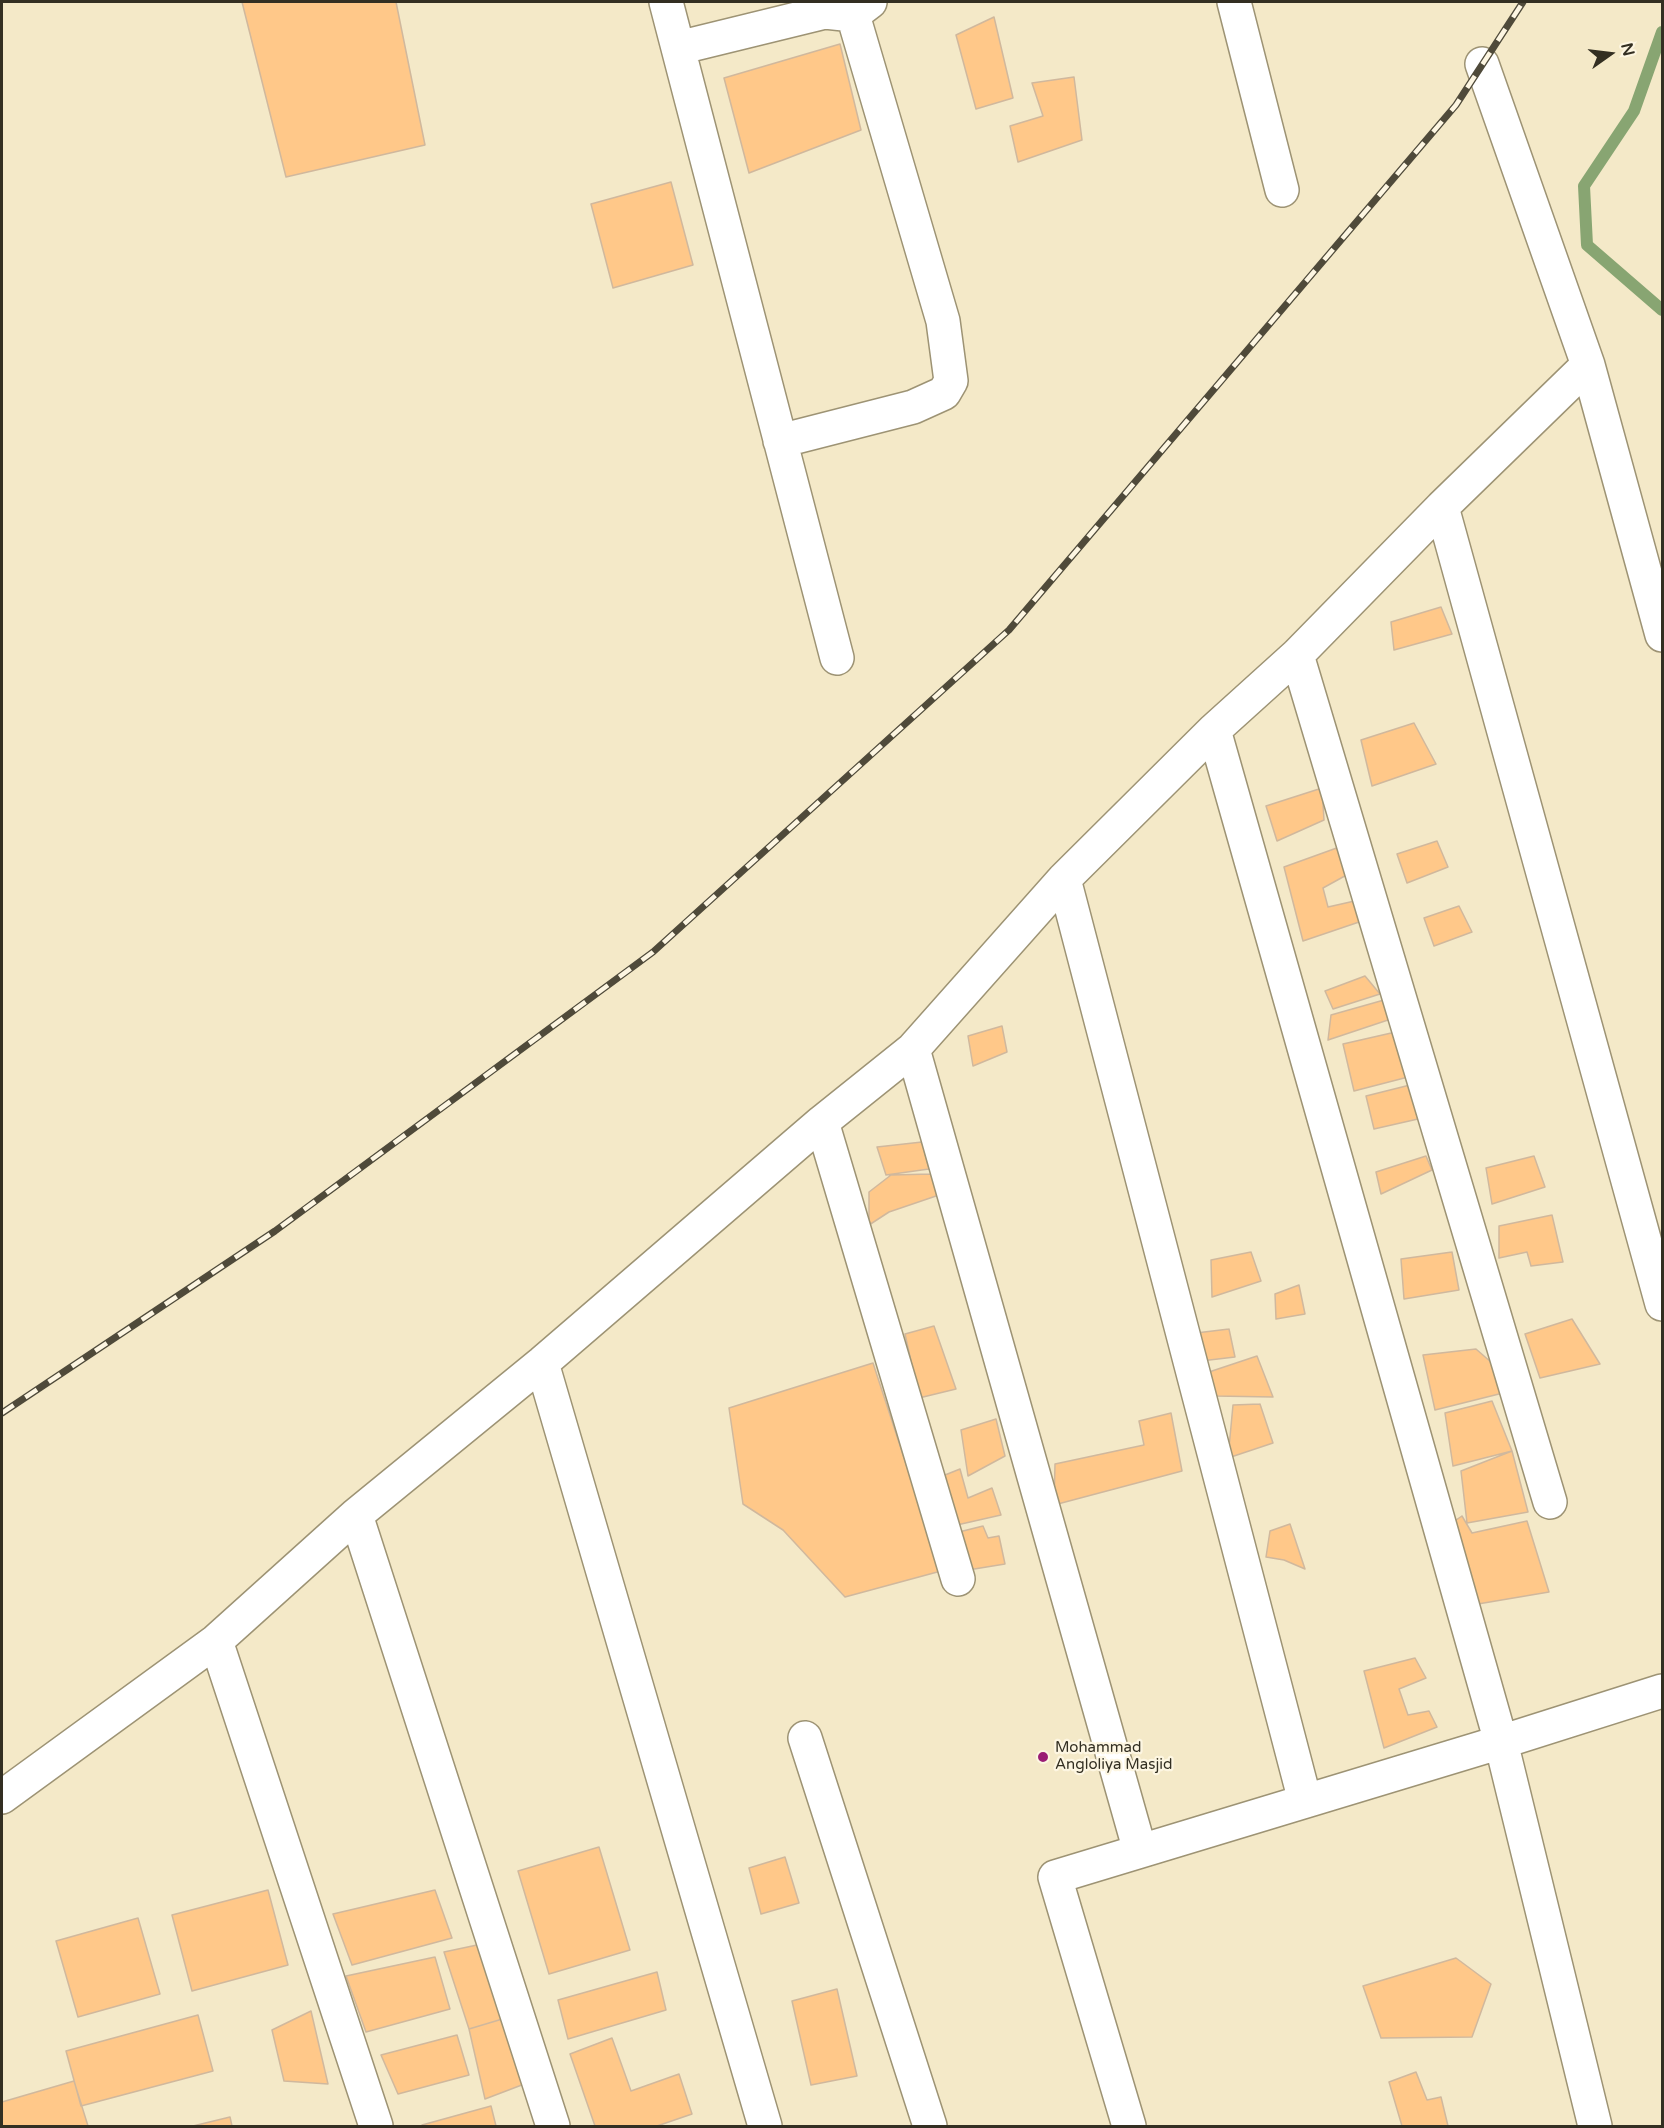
<!DOCTYPE html>
<html>
<head>
<meta charset="utf-8">
<style>
  body { margin:0 }
  #map { position:relative; width:1664px; height:2128px; overflow:hidden; background:#f4e9c8; font-family:"Varela Round",sans-serif }
  canvas { display:block }
  .frame { position:absolute; inset:0; border:3px solid #332f22; pointer-events:none }
  .north { position:absolute; left:1580px; top:24px; width:60px; height:60px; -webkit-text-stroke:4px #fdf6e2; paint-order:stroke; rotate:76deg; font-size:16px; font-weight:700; line-height:24px; text-align:center; color:#332f22 }
  .north::after { content:''; display:block; margin:auto; width:21px; height:27px; background:#332f22; clip-path:polygon(50% 0,100% 100%,50% 72%,0 100%) }
</style>
</head>
<body>
<div id="map">
<canvas width="1664" height="2128"></canvas>
<div class="frame"></div>
<div class="north">N</div>
</div>
<script>
const ctx = document.querySelector('canvas').getContext('2d');
ctx.lineJoin = 'round';
const toPath = rows => new Path2D(rows.map(r => 'M' + r).join(''));
function stroke(path, color, width, dash) { ctx.strokeStyle = color; ctx.lineWidth = width; ctx.lineCap = dash ? 'butt' : 'round'; ctx.setLineDash(dash || []); ctx.stroke(path); }
function paint(path, color) { ctx.fillStyle = color; ctx.fill(path, 'evenodd'); }
function label(font, color, halo, rows, align = 'center') {
  ctx.font = font + ' "Varela Round",sans-serif'; ctx.lineWidth = 4.5; ctx.setLineDash([]); ctx.textBaseline = 'middle'; ctx.strokeStyle = halo; ctx.fillStyle = color; for (const [text, x, y, turn = 0] of rows) {
    ctx.save(); ctx.translate(x, y); ctx.rotate((+turn || 0) * Math.PI / 180); ctx.textAlign = isNaN(turn) ? turn : align; if (halo) ctx.strokeText(text, 0, 0); ctx.fillText(text, 0, 0); ctx.restore();
  }
}
stroke(toPath([
  [1662,32,1634,111,1584,186,1587,245,1662,310]
]), '#88a572', 12);
const building = toPath([
  [242,2,396,2,425,145,286,177,242,2],
  [994,17,1013,98,976,109,956,35,994,17],
  [840,44,861,130,749,173,724,78,840,44],
  [1074,77,1082,140,1018,162,1010,126,1043,116,1032,83,1074,77],
  [671,182,693,265,613,288,591,204,671,182],
  [1441,607,1452,634,1394,650,1391,622,1441,607],
  [1414,723,1436,764,1372,786,1361,740,1414,723],
  [1322,788,1324,820,1277,841,1266,806,1322,788],
  [1437,841,1448,867,1407,883,1397,854,1437,841],
  [1345,845,1352,872,1323,888,1328,907,1359,900,1365,920,1303,941,1284,867,1345,845],
  [1459,906,1472,932,1434,946,1424,918,1459,906],
  [1365,976,1380,994,1333,1009,1325,991,1365,976],
  [1384,1000,1391,1019,1328,1040,1331,1015,1384,1000],
  [1002,1026,1007,1052,973,1066,968,1036,1002,1026],
  [1400,1031,1412,1076,1354,1091,1343,1044,1400,1031],
  [1410,1085,1418,1119,1374,1129,1366,1096,1410,1085],
  [922,1142,929,1169,886,1175,877,1147,922,1142],
  [1426,1156,1432,1170,1381,1194,1376,1172,1426,1156],
  [1534,1156,1545,1187,1492,1204,1486,1168,1534,1156],
  [931,1174,939,1195,889,1212,869,1225,869,1192,891,1175,931,1174],
  [1552,1215,1563,1262,1531,1266,1527,1252,1499,1258,1499,1226,1552,1215],
  [1251,1252,1261,1281,1212,1297,1211,1260,1251,1252],
  [1452,1252,1459,1290,1404,1299,1401,1259,1452,1252],
  [1299,1285,1305,1314,1276,1319,1275,1294,1299,1285],
  [1572,1319,1600,1364,1540,1378,1525,1334,1572,1319],
  [934,1326,956,1389,919,1398,905,1334,934,1326],
  [1229,1329,1235,1357,1201,1361,1196,1333,1229,1329],
  [1476,1349,1492,1363,1503,1393,1435,1410,1423,1355,1476,1349],
  [1257,1356,1273,1397,1215,1396,1209,1372,1257,1356],
  [873,1363,941,1571,845,1597,783,1530,743,1504,729,1408,873,1363],
  [1492,1401,1512,1451,1453,1466,1445,1413,1492,1401],
  [1260,1404,1273,1443,1228,1458,1233,1405,1260,1404],
  [1171,1413,1182,1471,1054,1505,1055,1464,1144,1445,1139,1421,1171,1413],
  [996,1419,1005,1456,968,1476,961,1430,996,1419],
  [1512,1451,1528,1512,1467,1523,1461,1471,1512,1451],
  [960,1469,968,1498,992,1488,1001,1515,948,1527,940,1477,960,1469],
  [1462,1516,1472,1533,1527,1521,1549,1592,1472,1605,1453,1522,1462,1516],
  [1290,1524,1305,1569,1284,1560,1266,1557,1270,1531,1290,1524],
  [983,1526,988,1538,999,1536,1005,1564,962,1571,955,1533,983,1526],
  [1415,1658,1426,1678,1399,1689,1408,1715,1429,1711,1437,1727,1384,1748,1364,1671,1415,1658],
  [599,1847,630,1950,549,1974,518,1871,599,1847],
  [785,1857,799,1903,761,1914,749,1868,785,1857],
  [268,1890,288,1965,192,1991,172,1915,268,1890],
  [435,1890,452,1938,352,1965,333,1914,435,1890],
  [138,1918,160,1994,78,2017,56,1941,138,1918],
  [477,1945,509,2017,469,2029,444,1952,477,1945],
  [435,1957,450,2009,366,2032,346,1976,435,1957],
  [1456,1958,1491,1984,1472,2037,1381,2038,1363,1986,1456,1958],
  [657,1972,666,2010,568,2039,558,2000,657,1972],
  [837,1989,857,2076,811,2085,792,2001,837,1989],
  [311,2011,328,2084,284,2081,272,2030,311,2011],
  [198,2015,213,2071,81,2106,66,2051,198,2015],
  [509,2017,527,2083,485,2099,469,2029,509,2017],
  [457,2035,469,2075,398,2094,381,2055,457,2035],
  [612,2038,631,2091,679,2074,692,2114,657,2126,595,2126,570,2054,612,2038],
  [1416,2072,1427,2100,1441,2097,1448,2126,1402,2126,1389,2082,1416,2072],
  [74,2081,88,2126,2,2126,2,2102,74,2081],
  [491,2106,496,2126,422,2126,422,2125,491,2106],
  [230,2117,232,2126,193,2126,230,2117]
]);
paint(building, '#ffc889');
stroke(building, '#d0b89d', 1.5);
const minor = toPath([
  [666,2,837,658],
  [1234,2,1282,190],
  [678,48,825,12,853,15,870,2],
  [1482,64,1588,365,1662,635],
  [780,441,913,407,944,393,951,381,943,321,853,15],
  [1442,507,1662,1304],
  [1297,655,1550,1502],
  [1214,730,1501,1742,1662,1691],
  [1064,879,1305,1801],
  [913,1049,1140,1851],
  [822,1122,958,1579],
  [542,1363,765,2126],
  [356,1515,553,2126],
  [216,1641,376,2126],
  [805,1738,930,2126],
  [2,1797,216,1641,356,1515,542,1363,822,1122,913,1049,1064,879,1214,730,1297,655,1442,507,1588,365],
  [1129,2126,1055,1877,1501,1742,1595,2126]
]);
stroke(minor, '#9d9374', 36);
stroke(minor, '#fff', 33);
const rail = toPath([
  [2,1413,275,1231,653,952,1009,630,1456,105,1523,2]
]);
stroke(rail, '#4f4a3a', 7);
stroke(rail, '#fdf6e2', 4.5, [14]);
for (const [x, y, r, color] of [
  [1043,1757,6,"#9a1d75"]
]) { const dot = new Path2D(); dot.arc(x, y, r, 0, 2 * Math.PI); ctx.fillStyle = color; ctx.fill(dot); stroke(dot, '#fdf6e2', 2); }
label('15px', '#332f22', '#fdf6e2', [
  ["Mohammad",1055,1748],
  ["Angloliya Masjid",1055,1765]
], 'left');
</script>
</body>
</html>
